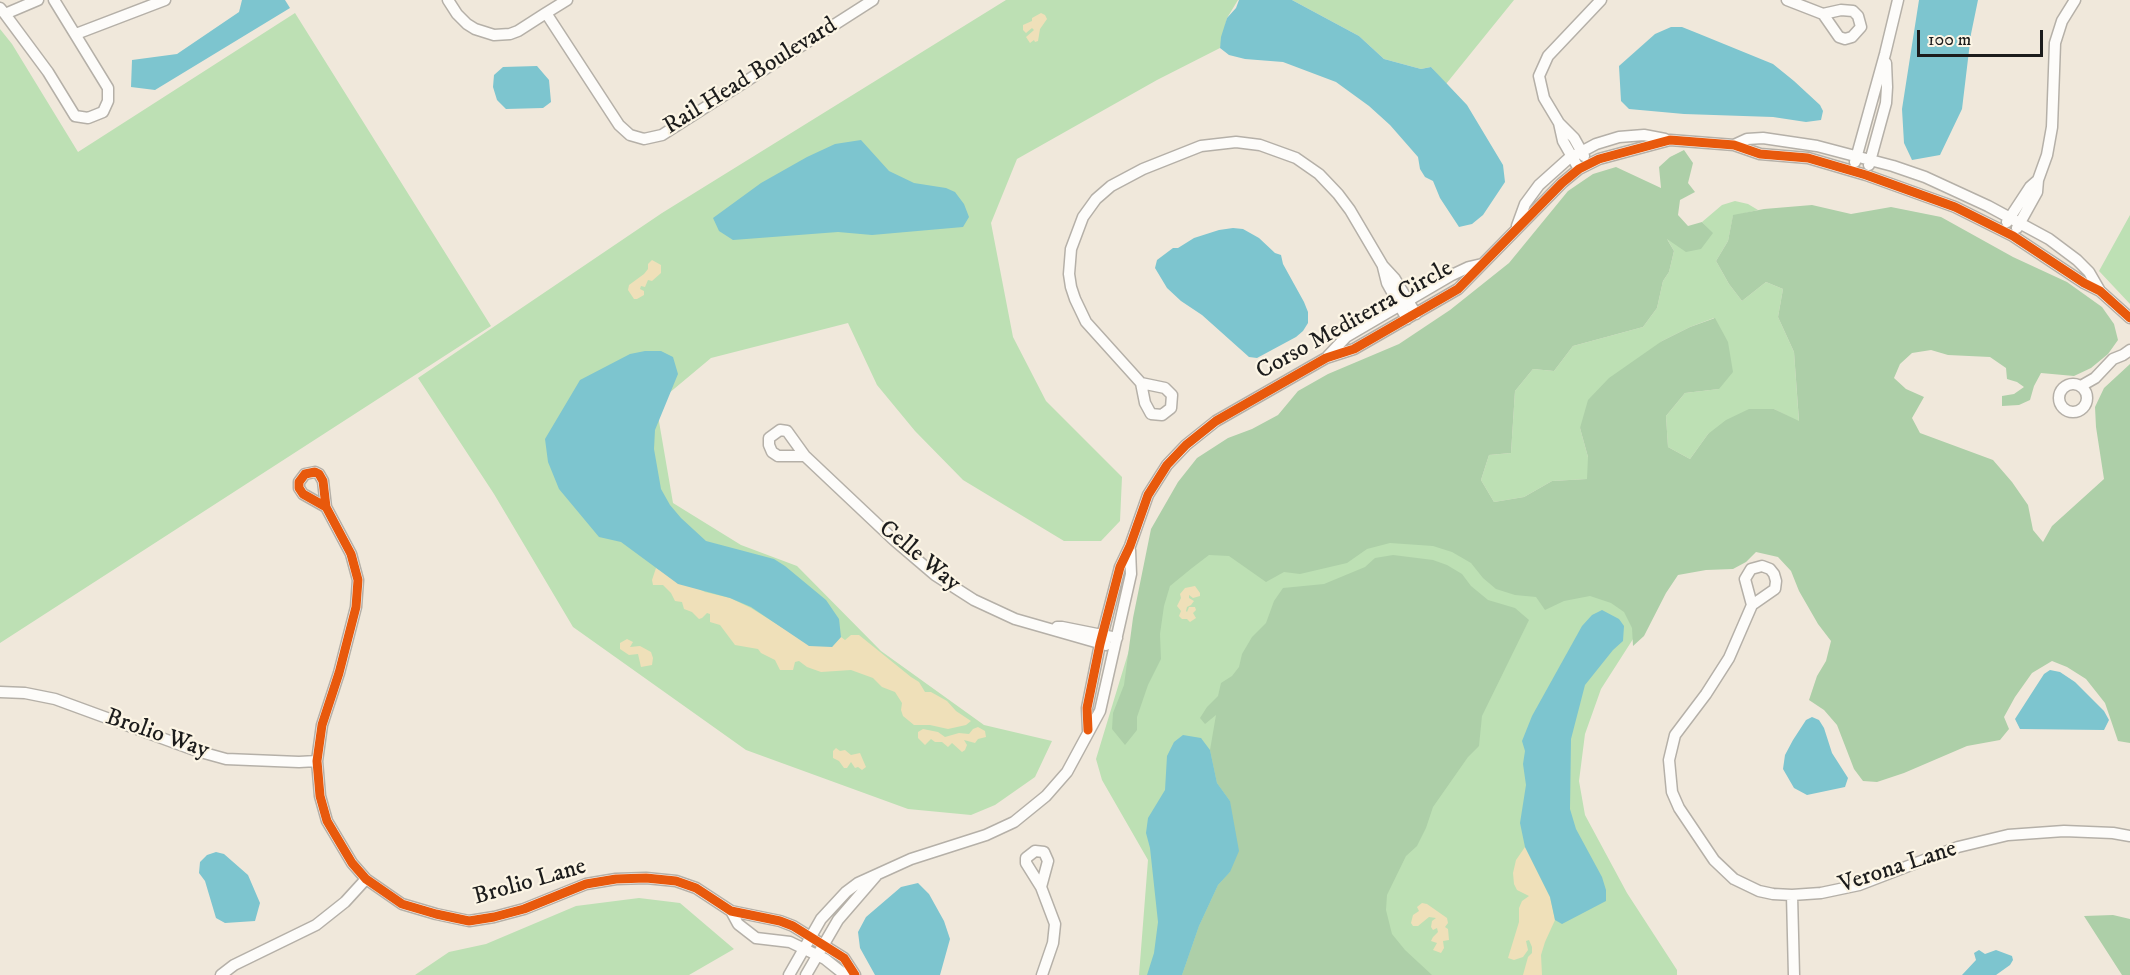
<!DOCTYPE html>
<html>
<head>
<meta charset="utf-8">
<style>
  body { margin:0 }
  #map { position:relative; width:2130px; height:975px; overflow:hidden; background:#f0e8db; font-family:"IM FELL DW Pica",serif }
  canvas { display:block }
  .scale { position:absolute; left:1917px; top:30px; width:126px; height:27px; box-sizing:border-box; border:3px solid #1c1c1c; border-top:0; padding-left:8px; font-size:18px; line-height:21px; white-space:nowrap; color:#1c1c1c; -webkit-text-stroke:4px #fcf5e5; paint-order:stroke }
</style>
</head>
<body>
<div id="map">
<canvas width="2130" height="975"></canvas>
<div class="scale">100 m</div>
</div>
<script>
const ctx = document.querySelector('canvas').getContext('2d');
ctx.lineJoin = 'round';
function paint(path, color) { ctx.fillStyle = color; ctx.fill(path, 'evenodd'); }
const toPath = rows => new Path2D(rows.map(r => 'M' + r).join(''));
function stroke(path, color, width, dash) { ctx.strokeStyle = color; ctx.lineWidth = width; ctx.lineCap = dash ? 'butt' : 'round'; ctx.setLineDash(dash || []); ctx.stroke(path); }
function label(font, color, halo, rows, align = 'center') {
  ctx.font = font + ' "IM FELL DW Pica",serif'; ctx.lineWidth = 4.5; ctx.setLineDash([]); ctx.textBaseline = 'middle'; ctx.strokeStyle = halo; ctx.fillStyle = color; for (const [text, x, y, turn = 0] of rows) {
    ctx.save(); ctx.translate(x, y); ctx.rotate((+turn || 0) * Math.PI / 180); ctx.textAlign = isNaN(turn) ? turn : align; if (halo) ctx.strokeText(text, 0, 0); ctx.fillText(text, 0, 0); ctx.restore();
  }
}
paint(toPath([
  [1006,0,1238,0,1227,18,1220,48,1157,80,1017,159,991,223,1013,337,1046,401,1122,477,1120,521,1101,541,1064,541,963,480,915,431,877,385,848,323,711,358,656,404,673,503,741,545,797,566,881,651,984,725,1052,741,1035,777,995,805,971,815,908,809,746,750,573,627,494,494,418,378,662,213],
  [1292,0,1514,0,1446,84,1431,67,1421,69,1384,59,1359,36],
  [295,13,491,326,0,643,0,29,12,44,78,152],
  [1735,201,1748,204,1758,210,1733,216,1728,241,1716,261,1729,284,1742,301,1766,282,1783,289,1778,317,1794,352,1799,422,1774,409,1708,434,1690,459,1668,447,1666,416,1685,393,1719,389,1714,318,1690,327,1662,341,1580,428,1588,457,1588,479,1552,481,1524,497,1494,502,1481,480,1489,455,1511,453,1515,391,1533,369,1554,371,1573,346,1643,327,1657,308,1663,281,1669,272,1674,251,1666,237,1712,233,1702,222,1722,205],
  [2130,215,2130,304,2099,271],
  [1159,526,1459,531,1621,587,1642,625,1601,689,1585,734,1579,781,1585,815,1627,893,1677,970,1677,975,1139,975,1148,860,1102,780,1096,759,1150,581],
  [639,898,680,903,734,949,689,975,415,975,449,952,486,944,576,906]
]), '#bde0b4');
paint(toPath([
  [1684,150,1693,163,1688,183,1695,192,1680,200,1678,215,1688,226,1702,222,1713,233,1701,249,1686,252,1667,239,1674,251,1669,272,1663,281,1657,308,1643,327,1573,346,1554,371,1533,369,1515,391,1511,453,1489,455,1481,480,1494,502,1524,497,1552,481,1587,479,1588,457,1580,428,1588,400,1609,378,1662,341,1690,327,1715,318,1728,342,1733,372,1719,389,1685,393,1666,416,1668,447,1690,459,1708,434,1726,420,1749,409,1774,409,1799,421,1794,352,1778,317,1783,289,1766,282,1742,301,1729,284,1716,261,1728,241,1733,215,1764,209,1812,205,1851,214,1891,207,1941,217,2013,257,2067,282,2102,307,2114,324,2118,340,2108,354,2091,368,2074,376,2041,373,2034,386,2030,400,2019,405,2002,406,2002,396,2014,394,2024,387,2017,382,2007,379,2006,368,1990,357,1948,355,1931,350,1912,353,1900,364,1894,378,1906,389,1924,397,1912,418,1920,433,1993,460,2012,482,2028,505,2033,530,2043,542,2052,526,2104,479,2096,427,2095,407,2104,388,2130,364,2130,743,2118,741,2105,703,2086,679,2067,667,2052,661,2032,673,2015,697,2004,717,2009,729,2000,740,1967,746,1904,773,1877,782,1863,781,1854,769,1837,725,1824,710,1809,700,1817,676,1826,661,1831,641,1818,624,1799,591,1791,571,1778,557,1756,552,1746,562,1733,569,1706,570,1678,575,1666,593,1644,636,1633,646,1632,628,1624,612,1611,603,1590,596,1564,601,1545,610,1536,597,1515,595,1496,589,1483,578,1471,563,1452,552,1433,546,1390,543,1367,549,1347,563,1300,574,1284,572,1266,582,1229,556,1209,555,1192,568,1170,586,1164,606,1160,634,1161,659,1148,685,1137,717,1137,730,1125,745,1112,729,1113,713,1124,685,1133,618,1151,529,1178,482,1197,458,1228,438,1252,429,1278,415,1298,391,1328,374,1399,344,1450,310,1509,263,1568,191,1593,174,1616,167,1661,188,1659,167,1670,157],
  [1393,555,1433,560,1447,565,1462,574,1471,586,1488,600,1515,608,1529,620,1482,716,1479,746,1468,757,1433,807,1426,828,1417,846,1406,856,1387,895,1386,910,1392,934,1405,950,1432,975,1182,975,1199,926,1218,885,1230,872,1230,801,1217,783,1210,750,1216,715,1205,724,1200,718,1207,707,1218,696,1221,683,1232,676,1239,667,1242,654,1252,637,1266,623,1274,601,1283,588,1324,584,1365,567,1375,558],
  [2113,915,2130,919,2130,975,2122,975,2084,916]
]), '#adcfa8');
paint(toPath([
  [1041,13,1045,15,1047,19,1040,29,1038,41,1035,42,1034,40,1030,43,1026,37,1034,30,1032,28,1026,33,1023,30,1023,25,1032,21,1032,18],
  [652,260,661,265,661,273,652,281,648,280,645,287,641,286,640,289,644,291,644,295,637,299,634,299,628,290,629,285,644,274,648,269,648,264],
  [656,568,705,592,730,598,751,608,783,628,832,647,841,637,845,640,851,635,859,635,911,677,919,682,925,692,931,692,947,701,956,711,971,721,966,725,948,729,930,725,914,725,903,716,901,710,902,703,895,692,882,687,873,678,851,670,821,672,807,667,799,661,795,662,793,670,780,670,775,660,761,653,758,649,735,645,720,625,710,622,710,614,707,613,702,618,699,619,692,612,684,609,682,602,675,601,671,593,663,585,653,585,652,580],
  [1195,586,1200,593,1200,596,1193,598,1189,595,1189,598,1194,601,1191,605,1187,607,1186,611,1187,612,1189,607,1195,607,1196,610,1193,613,1196,618,1190,622,1187,619,1182,619,1179,616,1181,611,1177,606,1181,598,1180,594,1185,588],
  [627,639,633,642,630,647,640,646,651,652,653,658,652,665,641,667,638,654,629,655,620,649,620,643],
  [978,727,985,731,986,737,978,739,975,743,964,740,967,745,965,750,962,752,952,743,948,747,942,742,935,742,931,739,925,745,918,738,918,732,923,729,938,732,945,737,959,733,969,734,973,729],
  [836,748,840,751,845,750,851,755,860,753,866,767,862,770,858,767,855,768,851,762,847,768,844,768,839,761,833,758,833,751],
  [1525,847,1550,897,1555,920,1545,942,1541,955,1542,975,1523,975,1528,957,1532,953,1532,947,1529,940,1526,941,1528,950,1523,957,1514,960,1508,958,1519,922,1519,908,1522,901,1529,896,1517,890,1514,884,1513,873,1516,860],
  [1422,903,1427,904,1447,918,1448,923,1445,927,1448,929,1449,940,1443,941,1444,948,1441,953,1433,950,1437,943,1431,941,1433,937,1438,932,1437,928,1433,930,1431,927,1432,921,1436,918,1429,917,1418,926,1413,926,1411,923,1413,915,1419,911,1417,907]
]), '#efe0b9');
paint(toPath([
  [242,0,285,0,290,8,155,90,131,87,132,60,177,54,239,12],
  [1239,0,1292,0,1359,36,1384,59,1421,69,1431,67,1467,105,1503,165,1505,182,1483,215,1472,224,1459,227,1440,198,1433,181,1425,177,1420,169,1418,157,1390,125,1369,106,1336,82,1283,62,1245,59,1229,55,1220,48,1221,37,1227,18,1236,8],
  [1919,0,1978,0,1971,34,1962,109,1940,155,1912,160,1904,143,1902,109],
  [1671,27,1682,27,1697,33,1773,64,1794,81,1820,105,1823,111,1821,120,1806,122,1773,117,1684,114,1629,109,1621,101,1619,66,1655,34],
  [537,66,549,80,551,102,543,108,506,109,497,100,493,87,494,75,503,67],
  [861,140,889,171,914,183,946,188,955,192,964,204,969,217,963,227,872,235,838,232,733,240,719,231,713,218,761,183,807,157,835,144],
  [1233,228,1243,229,1259,238,1275,253,1281,255,1283,264,1304,302,1308,312,1308,323,1303,331,1296,337,1257,358,1249,357,1202,315,1181,301,1167,288,1155,268,1157,260,1173,248,1178,248,1194,238,1219,230],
  [645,351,661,351,673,357,678,374,655,430,654,449,661,489,670,505,681,518,706,541,774,559,785,566,826,600,839,619,841,637,832,647,809,646,751,607,730,598,678,584,621,542,599,537,559,489,548,462,545,439,580,380,630,354],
  [1602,610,1619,619,1624,626,1623,641,1613,650,1585,685,1571,739,1570,809,1576,829,1602,877,1606,890,1606,901,1562,924,1555,920,1550,897,1525,847,1520,823,1526,785,1523,764,1525,751,1522,741,1532,716,1582,626,1592,615],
  [2050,670,2060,672,2075,682,2104,711,2109,720,2104,730,2020,729,2015,719,2044,674],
  [1812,717,1819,720,1824,728,1832,753,1848,778,1845,787,1807,795,1794,788,1783,769,1785,755,1793,740,1806,720],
  [1183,735,1201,738,1210,750,1217,783,1230,801,1239,851,1230,872,1218,885,1199,926,1182,975,1147,975,1154,953,1158,922,1150,848,1146,833,1148,818,1165,790,1167,756,1174,742],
  [216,852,224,854,248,875,260,903,255,921,225,923,216,918,205,881,199,873,200,862,207,855],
  [918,883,929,894,944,921,950,939,940,975,875,975,860,948,858,932,866,917,901,887],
  [1979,950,1985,954,1996,950,2012,956,2013,960,2010,965,1996,975,1962,975,1976,960,1974,953]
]), '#7dc5cf');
const street = toPath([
  [448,0,457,14,467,24,475,29,494,35,510,34,518,31,546,13],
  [567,0,546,13,619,125,630,135,644,139,662,135,873,0],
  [1787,0,1823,14,1839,37,1845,39,1852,37,1861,27,1858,16,1853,11,1841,10,1823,14],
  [0,8,5,14,38,0],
  [5,14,48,72,75,116,88,118,103,112,108,101,108,88,54,0],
  [76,34,165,0],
  [1559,123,1574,138,1584,156],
  [1734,145,1747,139,1763,138,1817,146,1893,166,1925,177,1988,206,2049,239,2077,260,2089,272,2100,291],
  [1855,162,1885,54,1898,0],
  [1869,165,1886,103,1887,87,1886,63],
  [1579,169,1563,141,1559,123,1544,98,1539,76,1548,56,1601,0],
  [2007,222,2030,187,2038,180,2047,155,2052,127,2055,43,2062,21,2075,0],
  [1517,226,1525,204,1539,185,1568,159,1596,144,1619,137,1644,135,1665,139],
  [2017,228,2037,192,2038,180],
  [1383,267,1387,283,1407,319],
  [1328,356,1346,337,1452,275,1469,267,1482,264],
  [1141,383,1165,388,1172,395,1171,408,1162,415,1151,414,1145,403,1141,383,1086,322,1075,299,1071,287,1069,274,1071,249,1083,217,1096,199,1111,186,1143,169,1201,146,1236,142,1260,145,1296,158,1319,174,1338,194,1350,210,1383,266,1395,279,1416,314],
  '2059 398a14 14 0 1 1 28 0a14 14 0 1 1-28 0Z',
  [2081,386,2095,378,2113,359,2123,355,2130,350],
  [805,456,778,456,772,452,769,445,769,438,780,430,787,431,805,456,894,540,935,575,974,600,1015,619,1106,645],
  [326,507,303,494,299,488,299,482,305,474,315,472,319,474,323,481,326,507,351,554,358,580,356,607,339,673,322,725,317,761,320,796,327,821,352,863,366,879,402,904,436,914,469,921,494,917,524,909,586,884,616,879,646,878,676,881,696,888,731,911,780,921,793,926,844,958,855,975],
  [1752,605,1745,579,1751,569,1762,566,1770,569,1774,574,1776,581,1775,589,1752,605,1729,658,1706,694,1675,735,1669,760,1672,792,1679,808,1714,860,1734,879,1759,891,1773,894,1792,895,1821,893,1859,885,1958,847,2008,835,2064,831,2113,833,2130,836],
  [1057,627,1062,627,1117,638],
  [0,692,25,693,55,699,197,751,226,759,299,762,317,761],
  [1088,730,1087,708,1100,644,1120,567,1130,546,1148,495,1167,465,1186,445,1216,421,1326,358,1354,349,1458,289,1562,183,1579,169,1599,159,1670,140,1734,145,1760,154,1808,158,1866,175,1955,207,2013,236,2084,283,2100,291,2130,318],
  [1041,887,1048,861,1044,852,1035,851,1026,858,1026,863,1041,887,1055,924,1053,943,1042,975],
  [1792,895,1794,975],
  [731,911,738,924,756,938,790,942,825,959,845,975],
  [221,975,234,965,316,925,345,902,366,879],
  [789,975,821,919,846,892,858,883,911,859,986,835,1014,822,1046,796,1067,772,1100,711,1131,574,1130,550],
  [806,975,838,920,876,876]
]);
stroke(street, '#b5b0a8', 13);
stroke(street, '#fdfcfa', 10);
stroke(toPath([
  [326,507,303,494,299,488,299,482,305,474,315,472,319,474,323,481,326,507,351,554,358,580,356,607,339,673,322,725,317,761,320,796,327,821,352,863,366,879,402,904,436,914,469,921,494,917,524,909,586,884,616,879,646,878,676,881,696,888,731,911,780,921,793,926,844,958,855,975],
  [1088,730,1087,708,1100,644,1120,567,1130,546,1148,495,1167,465,1186,445,1216,421,1326,358,1354,349,1458,289,1562,183,1579,169,1599,159,1670,140,1734,145,1760,154,1808,158,1866,175,1955,207,2013,236,2084,283,2100,291,2130,318]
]), '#e8590c', 9);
label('24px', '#1c1c1c', '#fcf5e5', [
  ["Rail Head Boulevard",751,77,-32],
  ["Corso Mediterra Circle",1355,321,-29],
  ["Celle Way",919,557,39],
  ["Brolio Way",157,735,19],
  ["Verona Lane",1898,868,-18],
  ["Brolio Lane",530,883,-16]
]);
</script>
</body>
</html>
